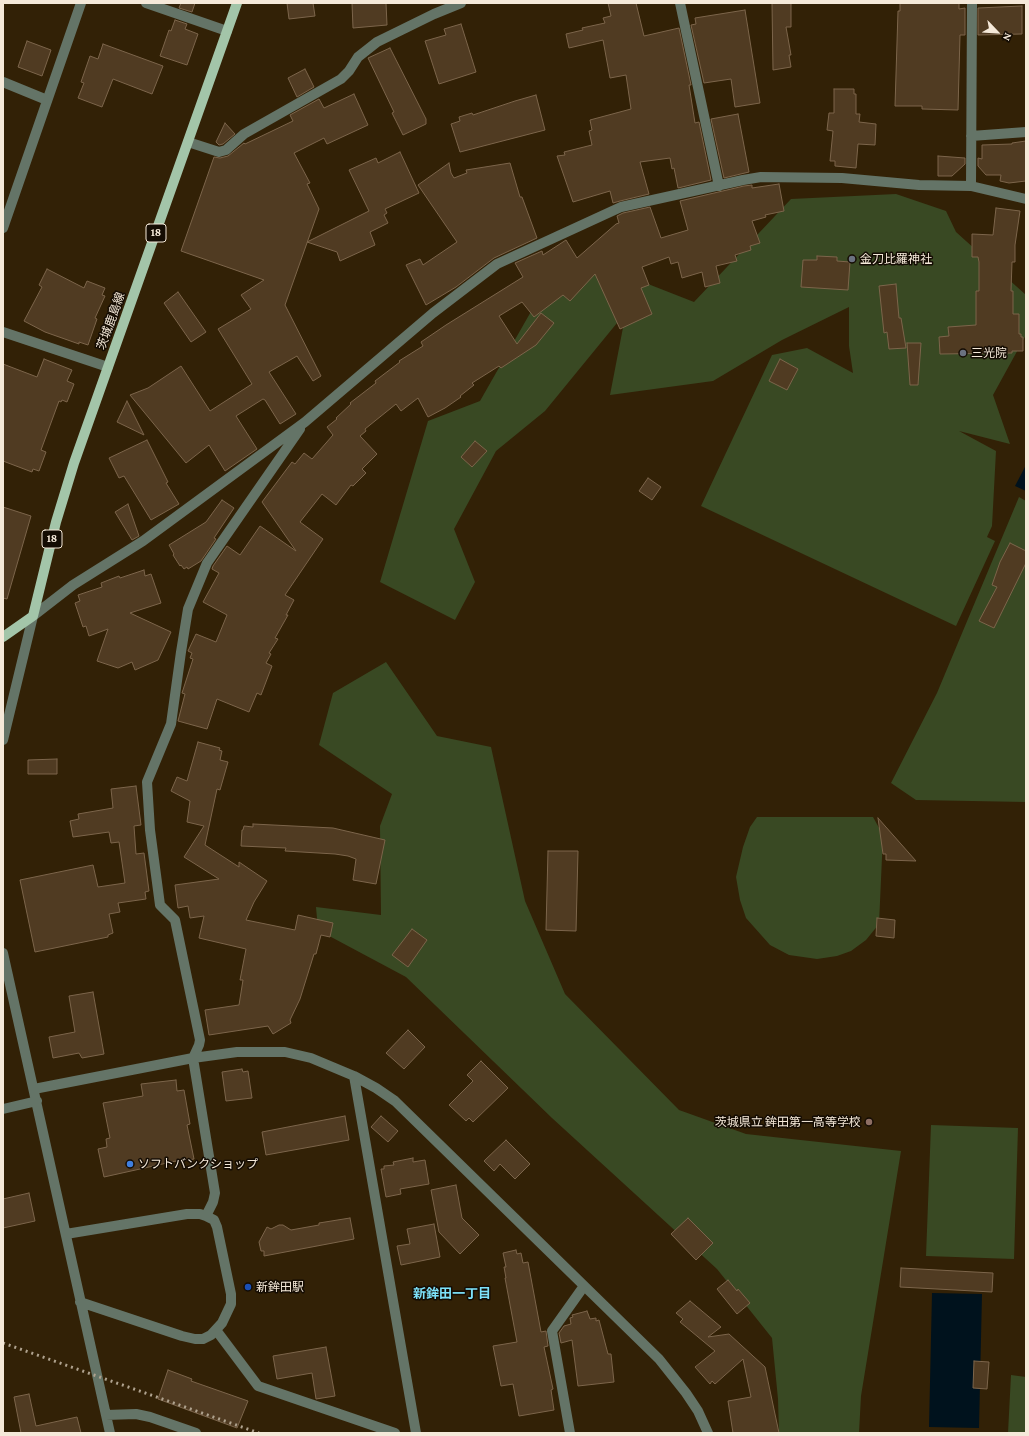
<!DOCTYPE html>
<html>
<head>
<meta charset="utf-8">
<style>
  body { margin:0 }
  #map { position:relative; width:1029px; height:1436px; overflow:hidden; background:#322106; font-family:"Crimson Pro",serif }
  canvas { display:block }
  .frame { position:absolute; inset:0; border:4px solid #f5e9d9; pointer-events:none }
  .north { position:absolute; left:977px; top:12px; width:40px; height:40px; -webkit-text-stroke:3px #140c03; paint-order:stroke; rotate:115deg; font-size:11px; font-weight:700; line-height:16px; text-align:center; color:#f5e9d9 }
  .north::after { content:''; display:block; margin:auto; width:14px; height:18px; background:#f5e9d9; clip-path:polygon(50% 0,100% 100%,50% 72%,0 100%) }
</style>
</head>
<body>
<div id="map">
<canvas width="1029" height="1436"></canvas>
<div class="frame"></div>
<div class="north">N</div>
</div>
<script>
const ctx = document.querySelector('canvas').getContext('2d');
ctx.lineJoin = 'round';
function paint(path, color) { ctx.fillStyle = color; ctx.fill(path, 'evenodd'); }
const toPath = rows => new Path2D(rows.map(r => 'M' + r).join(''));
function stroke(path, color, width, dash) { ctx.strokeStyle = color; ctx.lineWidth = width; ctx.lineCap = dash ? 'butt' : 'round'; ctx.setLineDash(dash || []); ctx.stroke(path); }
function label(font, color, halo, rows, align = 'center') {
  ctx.font = font + ' "Crimson Pro","Noto Sans JP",serif'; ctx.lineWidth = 3; ctx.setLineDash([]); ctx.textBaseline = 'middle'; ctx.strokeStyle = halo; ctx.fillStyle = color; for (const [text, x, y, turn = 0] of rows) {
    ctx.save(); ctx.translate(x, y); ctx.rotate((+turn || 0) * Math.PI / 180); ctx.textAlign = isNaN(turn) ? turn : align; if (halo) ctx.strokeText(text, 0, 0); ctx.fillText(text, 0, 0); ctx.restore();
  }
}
paint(toPath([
  [896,194,946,211,956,232,1026,295,1026,335,993,395,1010,444,959,431,996,451,992,526,987,537,995,541,956,626,701,506,772,355,807,348,853,373,849,346,849,307,782,340,713,381,610,395,626,312,545,411,496,451,454,529,475,582,455,620,380,582,428,421,480,401,537,301,592,262,694,302,791,199],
  [1019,497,1026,501,1026,802,916,800,891,783,937,693],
  [386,662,437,736,491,747,525,901,565,994,679,1110,746,1134,901,1151,861,1396,859,1433,779,1433,778,1399,772,1338,717,1269,552,1118,406,977,318,930,316,907,381,915,380,826,392,794,319,745,333,693],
  [757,817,873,817,883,835,879,924,866,940,851,951,837,956,817,959,789,955,770,945,746,918,740,900,736,877,743,847,750,827],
  [931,1125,1018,1128,1014,1259,926,1256],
  [1011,1375,1026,1377,1026,1433,1008,1433]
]), '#394923');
paint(toPath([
  [1026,465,1026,491,1015,486],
  [932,1293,982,1294,979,1428,929,1427]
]), '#00121d');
const building = toPath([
  [181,3,195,3,192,12,179,8,181,3],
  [287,3,313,3,315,16,289,19,287,3],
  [352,3,386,3,387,25,353,28,352,3],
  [608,3,636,3,644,36,679,28,691,85,689,85,695,123,699,122,711,180,678,188,674,168,672,169,670,158,640,162,649,194,620,201,613,203,610,191,573,202,557,156,565,155,564,152,592,145,589,131,592,130,590,120,631,109,626,75,610,78,603,40,569,48,566,34,583,30,582,28,605,23,603,18,611,16,608,3],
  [772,3,791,3,791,27,786,27,791,55,789,55,791,67,773,70,772,3],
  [900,3,959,3,959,9,965,8,965,35,960,35,958,110,922,109,922,106,895,106,898,11,900,11,900,3],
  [1022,6,1022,34,978,35,978,8,1022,6],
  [745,10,760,103,735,107,731,79,704,83,691,25,696,24,695,18,745,10],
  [175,20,187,24,185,29,198,34,187,65,160,56,169,30,171,31,175,20],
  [461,24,476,72,439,84,425,41,446,35,444,29,461,24],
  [27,41,51,50,42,76,18,67,27,41],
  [103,44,163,66,152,94,113,79,102,107,78,98,84,83,81,82,90,56,98,59,103,44],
  [390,48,426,119,426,124,403,135,392,113,394,112,368,58,390,48],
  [305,69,314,87,297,97,288,78,305,69],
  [834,89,854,89,854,94,856,94,856,114,860,114,859,122,876,124,875,145,858,144,856,168,835,166,835,161,830,161,833,131,827,130,829,113,834,113,834,89],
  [354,94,368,125,327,144,324,138,294,153,310,183,307,184,319,209,285,305,321,376,313,381,297,356,269,372,296,414,280,424,265,400,263,399,236,416,257,449,225,471,209,445,186,463,130,395,148,388,181,366,210,411,252,384,218,329,251,309,241,295,264,280,181,251,214,157,220,158,228,156,244,143,245,144,293,121,290,115,319,99,324,108,354,94],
  [536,95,545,130,460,152,451,124,460,121,459,117,472,113,473,115,515,101,536,95],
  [738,114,749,172,724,178,711,119,738,114],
  [225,123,235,134,223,144,219,145,216,142,225,123],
  [1026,141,1026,181,1009,183,1000,181,1001,175,986,175,978,166,978,158,982,159,982,145,1012,144,1012,143,1026,141],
  [400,152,419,193,385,209,387,213,384,215,388,223,370,232,375,245,340,261,337,252,307,242,369,211,349,170,376,158,378,163,400,152],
  [938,156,965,158,965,164,952,176,938,176,938,156],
  [449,163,451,173,454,178,467,173,466,170,510,163,520,197,522,197,537,238,494,258,456,287,426,305,406,265,420,259,423,265,457,242,418,185,449,163],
  [779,184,784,211,765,215,766,217,752,221,760,243,750,246,751,250,735,255,737,261,716,266,720,283,705,287,702,272,682,278,678,262,671,264,669,257,642,267,649,285,641,288,652,314,620,329,595,274,570,301,563,295,534,317,522,302,499,316,517,344,541,313,554,323,536,345,501,368,499,366,472,383,474,385,460,396,461,397,445,408,428,417,418,398,401,411,396,404,365,429,366,431,360,436,377,454,362,469,366,473,353,486,351,485,336,505,322,494,300,522,323,539,285,595,294,600,286,615,288,615,275,638,278,639,269,653,271,654,266,663,272,666,261,695,257,693,249,712,217,699,207,729,178,721,185,694,182,693,193,659,190,658,192,653,188,651,196,634,216,642,227,615,203,602,219,573,212,569,213,566,227,546,240,555,260,526,296,551,262,502,292,462,295,464,304,453,312,459,333,435,327,427,337,419,336,418,351,404,350,403,376,383,375,381,400,362,399,361,423,346,421,342,446,325,523,277,515,263,542,251,543,255,566,240,577,258,616,224,619,223,617,216,623,213,650,207,661,238,688,230,680,201,744,186,752,185,752,188,779,184],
  [996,208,1020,211,1015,245,1015,262,1012,262,1011,291,1013,291,1013,314,1019,314,1019,334,1021,334,1021,337,1023,337,1023,351,1012,351,1012,353,940,354,939,337,949,336,948,327,976,325,976,291,979,291,979,262,978,257,972,257,972,234,993,235,996,208],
  [817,256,837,257,837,261,850,262,848,290,801,287,803,260,817,260,817,256],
  [47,269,84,288,87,281,105,288,102,295,105,296,95,318,97,319,88,345,79,342,79,344,45,332,24,321,42,287,39,285,47,269],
  [896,284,899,318,901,318,906,348,889,349,887,332,884,333,879,286,896,284],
  [178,292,206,332,191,342,164,303,178,292],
  [907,343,921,343,918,385,910,385,907,343],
  [44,359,72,370,67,381,74,384,67,402,62,400,61,402,59,401,41,450,46,452,39,471,33,469,32,472,3,461,3,364,37,377,44,359],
  [780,359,798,369,787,390,769,381,780,359],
  [127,401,144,435,117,422,127,401],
  [147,440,168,482,166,483,179,504,151,520,124,476,119,478,109,458,147,440],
  [475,441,487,451,472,467,461,457,475,441],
  [648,478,661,487,652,500,639,491,648,478],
  [222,500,234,508,214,538,216,539,201,561,188,569,187,567,184,569,181,565,180,566,173,555,174,554,169,545,206,522,222,500],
  [128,504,139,536,132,540,115,512,128,504],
  [3,507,31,516,7,599,3,598,3,507],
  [1010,543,1026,551,1026,563,994,628,979,621,997,587,992,585,1000,562,1010,543],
  [144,570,145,576,151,574,161,603,130,613,171,632,158,660,135,670,132,662,118,668,97,661,108,629,89,636,86,626,83,627,75,603,80,601,78,595,102,587,101,583,119,576,120,578,144,570],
  [198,742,220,748,219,750,222,751,220,760,228,762,220,790,217,789,205,845,239,867,239,862,267,881,254,902,246,920,295,930,298,915,333,923,330,937,321,935,316,954,314,954,300,999,290,1020,291,1023,273,1034,268,1026,209,1035,205,1010,239,1005,243,980,240,980,246,949,199,938,204,916,190,918,188,906,178,908,175,885,219,879,184,857,204,826,187,822,190,801,171,791,177,777,187,781,198,742],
  [57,759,57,774,28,774,28,760,57,759],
  [136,786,141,825,134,826,136,854,144,853,149,891,145,892,146,899,118,903,120,912,109,914,113,933,108,935,108,937,35,952,20,880,93,865,98,887,125,883,119,842,111,843,109,832,73,837,70,821,79,819,78,814,113,808,111,789,136,786],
  [878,818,916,861,886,860,886,854,883,854,878,818],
  [253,824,333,828,385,840,376,884,353,880,356,859,348,856,335,854,285,851,286,848,241,846,242,830,243,830,244,826,253,827,253,824],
  [548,851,578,851,576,931,546,930,548,851],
  [877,918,895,920,894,938,876,936,877,918],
  [412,929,427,940,408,967,392,955,412,929],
  [93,992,104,1054,82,1058,79,1053,53,1058,49,1037,75,1032,69,996,93,992],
  [408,1030,425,1047,404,1069,386,1053,408,1030],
  [481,1061,508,1088,473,1122,469,1118,466,1121,449,1105,473,1081,467,1075,481,1061],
  [242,1069,243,1072,248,1071,252,1098,226,1101,222,1072,242,1069],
  [176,1080,177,1091,184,1090,190,1124,187,1125,194,1159,176,1162,176,1161,104,1177,98,1149,107,1147,106,1139,110,1138,103,1103,143,1096,141,1084,176,1080],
  [345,1116,349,1140,266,1155,262,1132,345,1116],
  [381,1116,398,1131,388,1142,371,1127,381,1116],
  [506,1140,530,1164,515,1179,500,1164,494,1171,484,1161,506,1140],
  [413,1158,413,1162,425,1160,429,1184,400,1189,401,1194,386,1197,381,1169,384,1169,384,1166,394,1165,393,1162,413,1158],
  [456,1185,462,1218,479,1235,460,1254,439,1232,431,1190,456,1185],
  [29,1193,35,1221,3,1228,3,1199,29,1193],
  [350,1218,354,1239,264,1256,264,1251,261,1251,259,1242,267,1227,271,1229,279,1225,283,1225,291,1230,319,1225,319,1223,350,1218],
  [688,1218,713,1243,696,1260,671,1234,688,1218],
  [434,1224,440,1257,401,1265,397,1246,410,1244,407,1229,434,1224],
  [516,1250,517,1254,521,1253,523,1263,528,1262,541,1332,546,1331,548,1346,544,1347,553,1389,551,1390,554,1410,519,1416,513,1384,501,1386,493,1346,517,1342,505,1278,506,1278,504,1267,506,1267,503,1253,516,1250],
  [901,1268,993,1273,992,1292,900,1287,901,1268],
  [728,1280,737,1291,738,1289,750,1303,737,1314,717,1289,728,1280],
  [690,1301,721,1327,708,1337,729,1334,765,1367,779,1433,733,1433,728,1401,751,1397,743,1359,715,1384,712,1381,710,1384,695,1367,715,1351,680,1322,683,1319,676,1313,690,1301],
  [587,1311,590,1319,596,1318,596,1321,599,1320,608,1354,611,1354,614,1382,578,1386,572,1340,561,1343,559,1333,564,1326,571,1324,570,1318,573,1317,572,1315,587,1311],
  [326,1347,335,1396,316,1399,312,1373,277,1379,273,1356,326,1347],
  [974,1361,989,1362,987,1389,973,1388,974,1361],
  [168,1370,192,1379,191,1381,248,1401,237,1428,158,1399,168,1370],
  [29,1394,36,1426,77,1417,81,1433,21,1433,14,1397,29,1394]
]);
paint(building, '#503b22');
stroke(building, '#7c654b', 1);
stroke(toPath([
  [146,3,227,31],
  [680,3,719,186],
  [3,82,47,100],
  [971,136,1026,132],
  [188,142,219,152,226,150,244,134,341,79,349,71,358,57,377,42,434,14,461,3],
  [971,186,972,3],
  [3,228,81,3],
  [3,332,108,367],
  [3,740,33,616,73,585,143,541,305,422,433,313,497,264,621,207,743,180,761,177,842,178,919,185,971,186,1026,199],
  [3,953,110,1433],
  [354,1076,416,1433],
  [34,1089,193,1058,237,1052,285,1052,311,1058,354,1076,376,1088,395,1101,659,1359,686,1393,698,1411,708,1433],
  [3,1109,37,1101],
  [206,1216,213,1202,215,1193,193,1058,199,1045,200,1040,175,920,160,905,150,830,147,782,171,724,181,652,188,609,207,563,300,429],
  [66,1234,187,1214,200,1214,206,1216,214,1220,217,1227,231,1294,231,1304,222,1323,211,1335,203,1339,195,1339,182,1336,80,1302],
  [216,1330,258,1386,395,1433],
  [106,1415,136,1414,150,1417,196,1433],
  [570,1433,552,1331,584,1286]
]), '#647467', 10);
stroke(toPath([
  [3,637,33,616,56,522,74,463,237,3]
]), '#a3c5a9', 10);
stroke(toPath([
  [3,1343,259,1433]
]), '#afa28e', 3, [2, 4]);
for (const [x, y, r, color] of [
  [852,259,4,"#6b7280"],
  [963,353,4,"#6b7280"],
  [869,1122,4,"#8d6e63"],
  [130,1164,4,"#3f7fe0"],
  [248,1287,4,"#1a4fb4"]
]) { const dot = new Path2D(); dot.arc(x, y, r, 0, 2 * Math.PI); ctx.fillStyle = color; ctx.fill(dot); stroke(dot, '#140c03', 1.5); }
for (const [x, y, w] of [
  [156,233,20],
  [52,539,20]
]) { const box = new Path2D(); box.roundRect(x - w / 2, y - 9, w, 18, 3); ctx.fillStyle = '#140c03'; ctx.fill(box); stroke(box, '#f5e9d9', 1); }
label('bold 11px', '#f5e9d9', null, [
  ["18",156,233],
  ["18",52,539]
]);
label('12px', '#f5e9d9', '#140c03', [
  ["金刀比羅神社",860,259],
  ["三光院",971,353],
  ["茨城県立 鉾田第一高等学校",861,1122,"right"],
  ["ソフトバンクショップ",138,1164],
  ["新鉾田駅",256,1287]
], 'left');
label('12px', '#f5e9d9', '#140c03', [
  ["茨城鹿島線",111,321,-70]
]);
label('bold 13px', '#7de2fa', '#140c03', [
  ["新鉾田一丁目",452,1294]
]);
</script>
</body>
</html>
